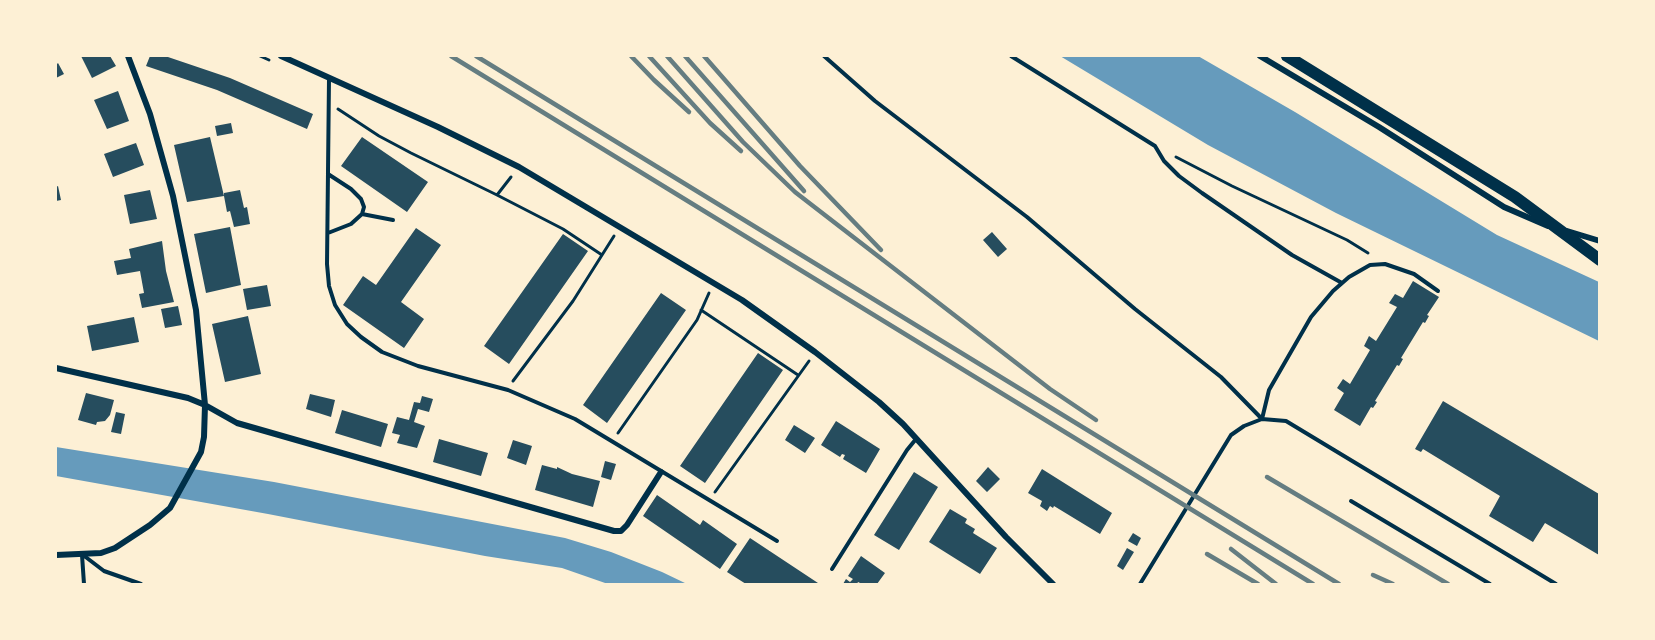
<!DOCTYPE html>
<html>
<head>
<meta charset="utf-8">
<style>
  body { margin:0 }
  #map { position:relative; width:1655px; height:640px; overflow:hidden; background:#fdf0d5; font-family:"Sofia Sans Condensed",sans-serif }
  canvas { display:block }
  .frame { position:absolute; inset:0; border:57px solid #fdf0d5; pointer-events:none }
</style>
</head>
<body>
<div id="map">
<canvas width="1655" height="640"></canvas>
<div class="frame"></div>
</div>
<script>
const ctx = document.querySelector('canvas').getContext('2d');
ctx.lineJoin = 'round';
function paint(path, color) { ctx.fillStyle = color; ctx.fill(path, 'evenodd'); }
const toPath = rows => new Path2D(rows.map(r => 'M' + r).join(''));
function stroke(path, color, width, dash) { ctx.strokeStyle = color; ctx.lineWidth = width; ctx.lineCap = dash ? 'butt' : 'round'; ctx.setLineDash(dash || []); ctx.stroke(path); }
paint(toPath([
  [1060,56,1198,56,1295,112,1497,235,1599,282,1599,341,1336,213,1208,145],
  [56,447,274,482,565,538,611,552,662,572,687,584,608,584,562,568,485,556,268,514,56,476]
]), '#669bbc');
paint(toPath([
  [81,56,110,56,116,66,92,78],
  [150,56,165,56,230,78,313,114,307,129,217,90,146,66],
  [58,63,64,74,56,78,56,65],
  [118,91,129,121,107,129,94,100],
  [231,123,233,133,217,136,215,126],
  [210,137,224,196,224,193,240,190,244,208,247,207,250,224,234,227,230,211,227,212,224,196,187,202,174,145],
  [362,137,428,182,407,212,341,166],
  [136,143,144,165,113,177,104,154],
  [58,186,61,200,56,201,56,187],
  [150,190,157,219,130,224,124,195],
  [230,227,241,285,206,293,194,234],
  [416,228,441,245,401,302,424,319,404,348,343,305,363,276,376,285],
  [992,232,1007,249,998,257,983,240],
  [563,234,588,251,509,364,484,346],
  [162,241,166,271,174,302,142,308,139,294,144,293,140,271,117,275,114,261,131,258,129,249],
  [1413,281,1439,297,1427,315,1429,316,1425,323,1423,322,1401,358,1403,359,1399,366,1397,365,1375,401,1377,402,1373,408,1371,407,1360,426,1334,410,1344,393,1337,388,1343,379,1350,384,1370,350,1364,346,1369,336,1376,341,1397,307,1389,303,1395,294,1403,298],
  [267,285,271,306,247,310,243,289],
  [661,293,686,310,607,423,583,405],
  [178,306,182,325,165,328,161,309],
  [248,316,261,374,225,382,212,324],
  [134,317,139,342,92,351,87,326],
  [758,353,783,370,705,483,680,466],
  [86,393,114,400,110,415,105,421,97,422,96,425,78,420],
  [310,394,335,400,331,417,306,409],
  [422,396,433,399,429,412,418,409,414,422,425,426,417,448,397,443,400,435,392,433,397,417,409,420,414,402,420,403],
  [1443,401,1599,494,1599,555,1545,523,1533,542,1489,516,1500,496,1423,449,1421,452,1415,449],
  [342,410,388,424,381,447,335,433],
  [116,412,125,414,121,434,111,432],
  [836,421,880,449,866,473,843,459,845,455,842,454,840,457,821,445],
  [794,425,815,438,805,453,785,440],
  [439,439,488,453,481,476,433,462],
  [513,440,532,446,526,465,507,458],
  [605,461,616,464,611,480,601,477],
  [542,465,557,469,557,467,572,474,600,481,593,507,535,490],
  [988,467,1000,479,987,492,976,481],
  [1042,469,1112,513,1100,534,1054,506,1053,508,1050,506,1047,511,1040,506,1042,501,1028,493],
  [914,472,938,487,899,550,874,535],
  [657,495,700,525,703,520,737,544,720,569,643,516],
  [950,509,967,519,965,523,975,529,973,533,997,548,980,574,929,542],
  [1133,533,1141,538,1137,546,1128,541],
  [750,538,818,583,817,584,746,584,727,572],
  [1127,548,1134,552,1123,570,1117,566],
  [861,556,885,573,877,584,862,584,858,582,857,584,843,584,846,579,850,582,853,579,848,576]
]), '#264d5e');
stroke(toPath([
  [260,56,269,60],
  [338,109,379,136,411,153,497,195,511,177],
  [1176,157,1232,186,1347,240,1368,253],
  [497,195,563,229,602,255],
  [701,310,798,375],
  [513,381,573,301,614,236],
  [618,433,697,320,709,293],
  [715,492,809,361]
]), '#003049', 3);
stroke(toPath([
  [824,56,875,101,1027,217,1135,309,1221,377,1262,419],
  [1011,56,1155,146,1164,161,1179,176,1202,193,1292,255,1342,283],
  [329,79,327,264,329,286,335,305,347,324,361,337,382,352,418,366,508,390,575,419,777,541],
  [362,214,393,220],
  [328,233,351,224,362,214,364,207,361,199,351,189,328,174],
  [1262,419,1269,390,1311,317,1333,291,1349,277,1370,265,1385,264,1414,274,1438,291],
  [1351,501,1490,584],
  [82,555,84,584],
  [83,555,104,571,141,584],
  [832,569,907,450,916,439],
  [1140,584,1231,435,1244,426,1262,419,1286,421,1556,584]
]), '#003049', 4);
stroke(toPath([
  [281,56,438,127,519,167,742,300,815,352,879,402,903,424,1006,537,1053,584],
  [1260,56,1379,127,1504,207,1548,226],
  [1567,231,1600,241],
  [56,368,188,398,205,405,237,423,614,531,621,531,627,525,661,472],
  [56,555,101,553,115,548,150,525,170,508,201,452,204,437,205,405,196,310,173,196,150,114,128,56]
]), '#003049', 6);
stroke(toPath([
  [1287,56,1515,197,1600,260]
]), '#003049', 12);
stroke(toPath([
  [451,56,1313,584],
  [476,56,1339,584],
  [631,56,654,80,689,112],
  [649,56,710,123,741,151],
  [667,56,743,142,795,192,1050,389,1096,420],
  [685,56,804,191],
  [704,56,800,166,881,250],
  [1267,477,1448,584],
  [1231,549,1276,584],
  [1207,554,1258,584],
  [1373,575,1393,584]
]), '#657d81', 4.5);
</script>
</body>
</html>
